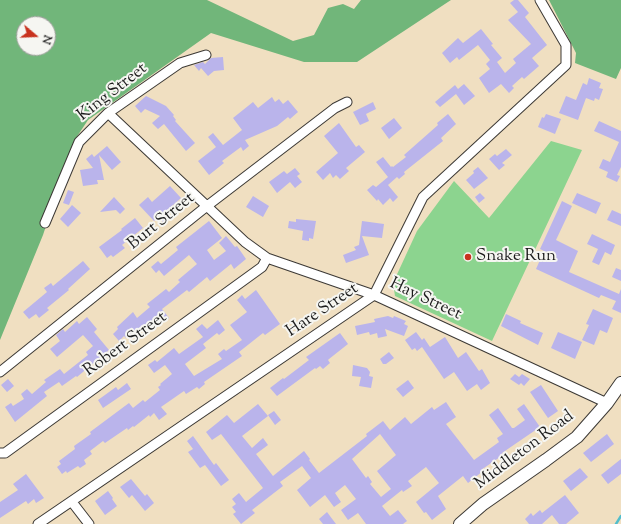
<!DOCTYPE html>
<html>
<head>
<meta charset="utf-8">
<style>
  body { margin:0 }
  #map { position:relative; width:621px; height:524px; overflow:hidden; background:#f0dfc1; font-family:"Sorts Mill Goudy",serif }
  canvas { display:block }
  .north { position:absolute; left:16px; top:16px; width:40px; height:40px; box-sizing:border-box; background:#f6f6f2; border:1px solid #9f9f9c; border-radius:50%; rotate:109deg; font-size:11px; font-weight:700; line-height:16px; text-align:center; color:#1c1c1c }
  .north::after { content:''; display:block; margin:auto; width:14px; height:18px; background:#c8321e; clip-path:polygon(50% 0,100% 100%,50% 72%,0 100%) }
</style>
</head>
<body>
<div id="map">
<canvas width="621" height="524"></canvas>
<div class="north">N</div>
</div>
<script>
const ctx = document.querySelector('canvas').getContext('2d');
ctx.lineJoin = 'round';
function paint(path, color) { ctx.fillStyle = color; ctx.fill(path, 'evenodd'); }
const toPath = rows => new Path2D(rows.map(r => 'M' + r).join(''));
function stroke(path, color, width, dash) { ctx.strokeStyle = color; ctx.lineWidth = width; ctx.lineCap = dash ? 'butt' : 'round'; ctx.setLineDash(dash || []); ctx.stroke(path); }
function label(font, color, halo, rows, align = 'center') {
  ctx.font = font + ' "Sorts Mill Goudy",serif'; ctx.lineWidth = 4; ctx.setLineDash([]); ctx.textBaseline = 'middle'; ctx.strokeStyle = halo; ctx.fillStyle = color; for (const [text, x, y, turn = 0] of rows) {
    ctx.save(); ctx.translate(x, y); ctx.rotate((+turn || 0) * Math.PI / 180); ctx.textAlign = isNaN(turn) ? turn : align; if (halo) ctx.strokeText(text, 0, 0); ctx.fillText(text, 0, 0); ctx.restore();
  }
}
paint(toPath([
  [551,141,582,150,492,341,395,296,393,283,417,231,454,181,489,218]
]), '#8cd48f');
paint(toPath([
  [0,0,207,0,293,41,314,35,328,8,343,4,354,9,361,0,451,0,357,62,304,62,211,33,88,120,74,141,43,235,0,340],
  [24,24,48,24,48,48,24,48],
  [549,0,621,0,621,68,616,79,575,63,576,53]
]), '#71b67a');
stroke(toPath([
  [616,524,621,516]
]), '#51becc', 2.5);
paint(toPath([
  [514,0,518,0,529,13,525,17,547,45,532,58,539,66,524,79,522,77,512,86,514,88,509,93,501,84,489,93,479,78,490,69,486,64,490,60,478,45,459,60,457,57,450,63,442,53,458,38,463,43,481,29,493,44,491,45,502,58,497,62,505,73,516,63,513,59,531,44,508,20,518,12,510,3],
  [223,57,224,70,214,71,208,76,201,68,199,71,194,65,203,62,205,64,211,58],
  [589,78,601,83,599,88,603,89,599,100,595,98,594,101,586,98,578,120,559,113,566,96,576,100,583,83,587,85],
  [464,84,475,96,464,105,456,94,440,107,435,102,455,85,458,89],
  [146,96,166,106,174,115,173,116,176,120,175,121,195,143,186,151,164,124,158,129,152,123,160,116,145,109,141,113,135,106],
  [272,97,275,102,279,99,283,104,288,100,298,112,290,119,288,117,277,126,245,140,249,146,243,151,241,147,222,161,224,163,209,175,198,161,216,147,208,137,213,133,223,145,242,130,233,118,253,102,258,108],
  [373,102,376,109,366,114,369,121,360,125,353,112],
  [448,114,456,124,441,138,443,141,404,172,405,174,399,179,397,177,388,185,398,197,393,202,390,198,383,205,378,199,377,201,367,190,373,185,376,187,388,177,376,162,383,157,391,167,392,166,393,167,406,157,404,155,438,125,437,123],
  [546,114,561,119,555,134,538,127,542,117,544,118],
  [394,118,402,128,389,139,381,128],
  [599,121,621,131,621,167,617,175,620,176,617,182,606,177,608,172,599,168,603,159,610,162,619,142,594,131],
  [339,123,356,147,359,145,365,152,346,168,349,171,340,179,336,175,333,178,330,173,323,180,316,172,338,153,324,136],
  [107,146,121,162,112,170,99,155,104,180,97,180,98,184,83,186,80,170,93,168,86,159,92,154,94,157],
  [506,149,512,155,502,163,505,165,499,170,489,159,495,154,497,156],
  [478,167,488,178,474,189,466,180,474,173,473,171],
  [295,168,300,174,297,176,302,182,295,188,290,182,277,193,269,182,284,171,287,174],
  [170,186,181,198,164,213,169,219,164,224,159,217,154,221,139,205,148,197,152,202],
  [68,190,74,192,69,205,63,203],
  [480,193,485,198,479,203,475,197],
  [577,193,601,203,596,214,572,203],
  [253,196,269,206,263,217,246,207],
  [114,197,125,209,120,214,116,210,100,212],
  [562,201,572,206,556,240,578,251,569,272,619,294,621,289,621,313,612,309,616,301,601,295,599,298,536,269,544,251,540,249],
  [72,205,81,213,68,227,60,219],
  [612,210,621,214,621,226,607,220],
  [135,218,143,228,122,245,125,248,113,257,111,255,107,258,99,247,122,230,121,229],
  [296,219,316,221,313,239,309,238,309,241,302,240,303,231,288,228,289,221,296,222],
  [209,221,222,238,207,250,214,260,226,251,219,243,226,236,235,247,237,246,246,259,234,269,231,264,210,281,207,277,189,292,187,290,162,309,169,318,162,323,157,317,139,333,136,329,126,338,124,336,119,341,113,334,118,329,117,327,133,312,137,318,150,307,147,304,166,289,169,292,180,282,178,280,197,264,189,255,164,276,159,270,156,273,151,267,158,261,161,264,178,250,176,247],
  [362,221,384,224,382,238,362,236,369,255,346,263,343,255,356,250,354,247,359,245],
  [592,234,615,245,611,255,605,252,599,265,592,262,598,249,587,244],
  [83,261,90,269,68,289,69,290,47,308,49,310,39,318,36,314,29,319,23,312,47,292,44,288,51,283,53,286],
  [616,268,621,270,621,281,612,277],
  [256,290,280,324,265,335,263,333,239,352,242,356,204,382,205,384,199,389,197,387,186,394,184,391,161,407,167,414,159,420,154,413,150,417,149,415,134,427,133,426,128,430,127,428,105,443,103,441,90,451,92,454,84,460,86,464,80,468,78,466,67,473,66,471,62,474,57,467,61,464,59,461,75,449,74,446,91,434,90,432,129,403,133,408,143,400,145,402,160,390,158,387,161,385,160,384,172,374,165,365,154,373,148,365,155,360,157,362,174,348,179,354,203,337,196,329,202,324,207,329,218,320,225,330,219,335,217,333,203,344,206,348,185,364,194,376,222,359,218,354,224,349,226,351,242,340,230,325,247,312,237,300,242,295,245,299],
  [593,309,613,318,607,333,600,330,594,345,582,340,589,325,586,324],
  [506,314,521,321,520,323,543,333,538,345,501,326],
  [388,316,393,318,394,316,406,321,404,324,408,326,404,336,385,329,387,336,378,338,377,333,370,335,369,332,357,335,355,326,375,322,374,319],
  [87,317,97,329,94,332,109,350,77,377,76,376,62,386,59,382,44,392,47,396,15,422,5,407,11,403,13,406,24,399,21,394,27,389,32,394,46,382,44,380,60,369,64,374,88,355,86,352,93,346,83,335,57,357,50,349,60,341,56,335,63,329,65,332,77,321,79,324],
  [416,332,422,340,424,338,430,347,445,337,458,358,466,352,479,371,482,369,490,383,481,390,477,384,467,391,454,372,444,379,422,347,417,351,415,348,412,350,405,340],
  [558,332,582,342,575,359,551,348],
  [340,333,348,344,329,359,328,360,330,363,323,369,320,366,316,369,315,368,277,396,270,388,283,378,284,379,309,360,306,357],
  [389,352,394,358,386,364,383,364,380,359],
  [353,365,367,368,370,372,369,376,373,377,371,388,359,386,361,377,352,376],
  [515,374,519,377,522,374,530,379,524,386,521,383,519,385,510,379],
  [8,379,14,386,7,392,1,385],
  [408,380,414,388,403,397,396,389],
  [127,383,131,389,103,408,98,400,116,387,118,390],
  [541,385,558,411,548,418,530,392],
  [446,402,456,417,446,424,474,460,499,442,497,438,503,434,489,415,498,408,512,428,514,428,525,420,517,409,524,404,540,427,502,453,503,455,481,470,483,471,468,483,463,476,438,496,446,509,432,520,426,512,424,513,416,502,439,483,426,467,408,481,412,486,403,492,402,490,382,506,390,516,398,510,407,521,403,524,366,524,358,513,348,520,341,510,356,499,345,485,335,493,341,502,334,507,325,495,310,507,297,490,311,478,302,466,280,482,283,486,252,510,255,513,241,524,233,514,236,512,232,507,236,504,232,499,239,493,246,502,263,488,221,434,212,440,206,432,227,415,234,423,258,404,268,416,242,436,252,448,263,438,268,445,256,454,273,476,304,451,310,459,309,460,319,473,367,436,366,434,383,421,390,430,405,417,411,424,432,407,434,410],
  [380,434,396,455,377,471,391,489,381,497,370,484,372,482,368,476,366,478,352,459],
  [274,411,281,420,275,425,268,415],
  [607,434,614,444,591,462,583,453],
  [193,436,214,465,216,463,229,480,221,486,205,465,200,468,188,452,193,449,187,441],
  [621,459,621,474,608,484,601,475],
  [580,468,588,477,571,491,563,481],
  [26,474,44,498,36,503,34,499,28,504,26,501,0,518,0,502,18,490,13,484],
  [131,479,145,496,147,494,154,503,145,511,132,495,129,498,120,487],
  [108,491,113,498,112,499,117,506,105,515,95,501],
  [565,495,579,513,566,524,559,524,552,515,542,524,529,524,525,519,531,513,533,516,540,510,542,513],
  [327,512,336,524,323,524,319,519]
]), '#bab4eb');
const street = toPath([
  [108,113,245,242,267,258,374,295,607,403],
  [45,223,79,142,108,113,180,63,206,55],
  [0,372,207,206,335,108,347,102],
  [0,453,5,453,262,267,267,258],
  [72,502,89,524],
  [38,524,374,295,423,197,566,65,566,45,540,0]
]);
const secondary = toPath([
  [460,524,483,504,546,460,577,437,607,403,621,383]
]);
stroke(street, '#3c3935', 11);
stroke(secondary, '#3c3935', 14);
stroke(street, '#fff', 9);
stroke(secondary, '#fff', 12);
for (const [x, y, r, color] of [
  [468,257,4,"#c8321e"]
]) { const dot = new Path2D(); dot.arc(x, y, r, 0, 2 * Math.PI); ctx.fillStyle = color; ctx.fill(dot); stroke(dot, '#f6f6f2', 1.5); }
label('17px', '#1c1c1c', '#f6f6f2', [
  ["King Street",113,93,-38],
  ["Burt Street",162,222,-39],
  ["Hay Street",425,300,25],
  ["Hare Street",323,311,-34],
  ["Robert Street",126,345,-36],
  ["Middleton Road",525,451,-37]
]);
label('17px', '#1c1c1c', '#f6f6f2', [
  ["Snake Run",476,257]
], 'left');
</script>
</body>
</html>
